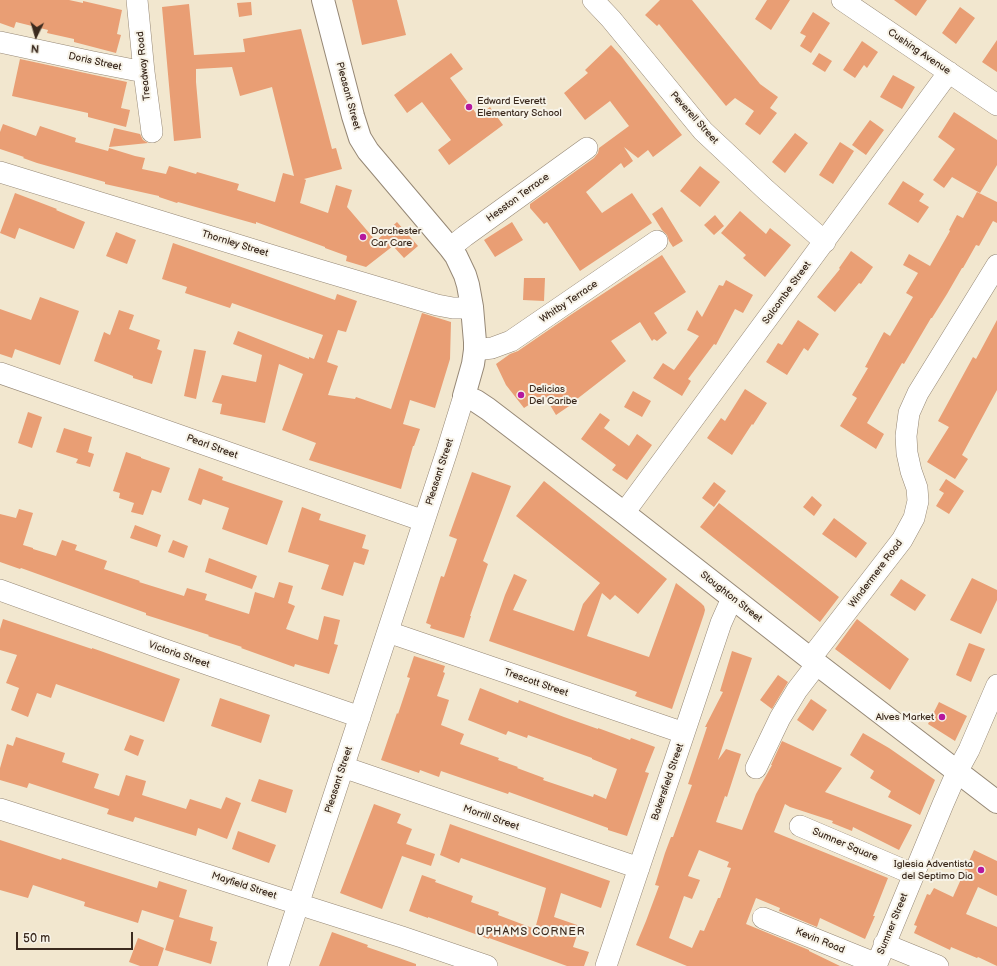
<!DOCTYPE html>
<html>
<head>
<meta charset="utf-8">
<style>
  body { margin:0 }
  #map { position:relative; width:997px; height:966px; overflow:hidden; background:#f2e7cf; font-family:"Balsamiq Sans",sans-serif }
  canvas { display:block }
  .north { position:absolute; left:16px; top:16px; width:40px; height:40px; -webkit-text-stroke:3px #f7f3e8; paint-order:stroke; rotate:185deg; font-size:11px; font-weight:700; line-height:16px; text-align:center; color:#3b2a1e }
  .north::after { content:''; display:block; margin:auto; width:14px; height:18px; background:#3b2a1e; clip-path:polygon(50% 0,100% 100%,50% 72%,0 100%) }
  .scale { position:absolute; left:16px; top:932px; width:117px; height:18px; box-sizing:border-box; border:2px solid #3b2a1e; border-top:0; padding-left:5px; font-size:12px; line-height:14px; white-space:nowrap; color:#3b2a1e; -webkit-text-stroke:3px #f7f3e8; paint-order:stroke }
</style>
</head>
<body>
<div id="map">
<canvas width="997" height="966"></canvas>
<div class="north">N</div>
<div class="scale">50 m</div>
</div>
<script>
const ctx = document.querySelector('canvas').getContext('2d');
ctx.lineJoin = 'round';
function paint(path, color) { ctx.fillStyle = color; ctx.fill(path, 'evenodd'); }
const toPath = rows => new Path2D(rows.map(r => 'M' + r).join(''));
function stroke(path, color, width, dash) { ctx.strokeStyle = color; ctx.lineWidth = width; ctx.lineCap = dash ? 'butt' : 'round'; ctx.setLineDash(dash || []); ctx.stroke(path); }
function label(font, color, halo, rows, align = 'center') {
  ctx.font = font + ' "Balsamiq Sans",sans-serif'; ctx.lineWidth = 4; ctx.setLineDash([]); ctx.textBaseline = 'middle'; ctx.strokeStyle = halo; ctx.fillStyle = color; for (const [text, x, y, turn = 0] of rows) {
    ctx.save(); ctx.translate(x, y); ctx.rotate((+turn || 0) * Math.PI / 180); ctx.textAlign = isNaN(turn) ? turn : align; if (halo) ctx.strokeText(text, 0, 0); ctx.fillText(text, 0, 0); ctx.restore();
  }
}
paint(toPath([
  [0,0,69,0,83,3,83,1,122,10,117,34,121,35,116,53,74,42,74,39,47,33,48,30,16,22,14,28,0,23],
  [352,0,397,0,406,35,362,45],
  [660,0,692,0,760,84,778,97,770,108,777,113,760,135,745,124,754,111,735,98,726,106,659,24,657,26,645,15],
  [767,0,790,0,771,30,755,19],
  [894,0,927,0,916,16],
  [251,2,252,15,239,17,237,3],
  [189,4,194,55,245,52,243,39,301,29,332,149,336,148,342,169,304,179,306,180,300,203,328,213,336,185,352,190,347,207,376,241,397,222,418,246,404,258,393,246,366,267,346,261,347,256,325,248,325,247,256,222,256,224,178,202,177,203,159,197,159,196,105,184,105,182,37,163,23,158,24,157,0,149,0,132,3,124,36,136,40,126,76,138,75,142,108,151,109,148,135,156,145,158,142,169,166,174,169,166,196,174,197,172,239,184,237,190,275,202,283,173,294,176,272,87,240,96,232,67,196,69,196,82,201,138,174,141,162,7],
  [960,7,975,18,956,44,942,33],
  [813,12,830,23,811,53,800,46,806,36,800,33],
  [997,40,997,72,982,62],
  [862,41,878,52,867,68,864,65,855,78,843,70],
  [611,45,621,56,682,135,653,157,648,150,638,158,624,147,633,161,624,168,621,163,586,192,602,213,632,193,652,223,580,271,547,222,544,224,530,208,530,204,594,158,598,153,599,148,629,126,610,101,585,120,564,93,588,73,585,70],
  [451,53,463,69,450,78,478,116,490,107,503,125,449,165,438,150,451,140,422,102,407,113,394,95],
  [819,53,832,61,825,72,812,64],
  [20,59,127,82,121,108,130,110,126,127,88,117,88,113,12,96],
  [893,75,915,87,902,109,880,97],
  [954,112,997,140,997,165,980,193,952,177,944,188,933,180,955,149,938,137],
  [870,120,884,130,866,155,852,145],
  [114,128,140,134,143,140,148,143,109,147],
  [795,133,808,143,785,173,772,162],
  [840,142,854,151,833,184,819,175],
  [700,166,720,182,700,207,680,191],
  [903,181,924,194,919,201,929,207,918,223,888,204],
  [977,192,997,202,997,223,993,221,979,246,976,245,963,268,962,268,947,294,932,318,931,318,904,364,902,363,867,423,884,434,876,449,840,426,857,398,852,395,868,368,865,367,884,332,890,336,913,297,906,293,918,273,903,265,909,254,930,266,950,231,949,230,957,215,963,218],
  [15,193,57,209,56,210,85,222,74,249,19,228,15,239,0,233],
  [662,207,683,241,673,247,669,241,667,235,662,230,652,214],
  [740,211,766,234,770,228,791,245,765,277,743,258,746,255,721,233],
  [715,215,724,226,714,235,704,225],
  [512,222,523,240,495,257,484,240],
  [116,232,136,240,127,264,106,256],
  [173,243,335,300,337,294,357,301,346,332,338,330,327,362,338,366,328,395,355,399,356,397,391,409,422,313,451,322,450,359,435,408,410,400,403,424,420,429,414,446,413,446,401,489,309,460,316,443,282,430,303,374,279,364,265,423,220,414,222,404,212,402,222,375,256,382,262,355,233,344,238,331,309,359,309,357,314,359,323,335,232,303,230,308,185,293,187,287,162,279],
  [851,251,873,267,861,284,859,283,835,312,817,297,840,269,839,268],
  [662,255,686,292,654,313,667,333,657,341,654,339,652,341,640,322,611,341,626,361,577,399,578,400,556,415,544,395,524,408,506,385,496,364,510,354,518,351,572,314],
  [524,278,545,278,544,301,523,300],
  [726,280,753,295,743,313,735,309,716,345,714,344,688,379,691,381,682,396,653,378,663,363,674,370,699,336,687,330,697,310,702,317,719,285,723,286],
  [40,297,79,311,60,365,15,349,12,358,0,354,0,309,31,320],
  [119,310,134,315,129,329,160,340,157,349,162,351,152,384,133,378,133,376,94,361,104,332,110,335],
  [798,320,819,334,808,351,804,348,787,375,766,362,778,343,782,345],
  [997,320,997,390,962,455,968,459,955,479,927,462,949,427,938,421,973,357,976,359],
  [194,349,206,351,196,399,184,396],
  [745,389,767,403,753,425,752,424,732,455,707,438,721,418,725,421],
  [633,391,651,401,642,417,624,407],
  [28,412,42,417,32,448,18,443],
  [600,413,610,420,604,428,629,446,637,434,652,445,627,480,612,470,616,465,581,439],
  [64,428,92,437,88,452,94,454,90,467,76,463,78,459,56,452],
  [126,452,141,457,141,458,170,468,161,493,152,490,143,515,131,512,134,503,119,498,120,493,113,491],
  [199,468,223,477,222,480,283,501,267,545,222,529,229,508,203,499,201,505,188,500],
  [472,472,511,486,483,561,488,564,470,616,471,616,464,638,430,628,431,625,426,623,441,576,444,577,457,539,449,536],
  [946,479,964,491,949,514,936,506,944,493,939,490],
  [544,481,667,579,638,614,615,595,610,600,602,593,587,636,649,657,676,583,701,603,704,606,705,610,704,614,672,709,635,696,637,692,489,641,505,595,514,574,527,580,513,610,574,631,583,604,600,583,516,516],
  [714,482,726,491,714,507,702,498],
  [812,496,822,505,814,516,803,507],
  [719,503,839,597,820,622,700,527],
  [302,507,321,514,319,520,366,535,362,548,369,550,364,565,354,562,343,596,321,589,329,565,288,552],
  [19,509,33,513,23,545,33,548,33,549,56,556,62,540,77,545,75,550,107,561,104,569,140,581,139,582,184,596,187,588,207,594,205,600,249,614,255,592,274,598,279,582,293,586,288,603,295,606,286,629,318,640,324,616,340,620,334,644,338,645,329,674,295,664,294,667,241,648,242,647,208,636,209,635,146,615,146,613,21,568,20,569,0,562,0,514,16,518],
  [834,518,867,543,856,558,822,534],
  [135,525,161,535,157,547,130,538],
  [173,540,188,546,184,558,168,552],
  [209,558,257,576,252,589,205,572],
  [972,578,997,590,997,600,981,634,950,620],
  [901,579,926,595,915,611,890,595],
  [3,619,92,649,92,648,180,679,164,722,56,684,51,698,37,693,28,717,11,710,19,688,6,683,17,655,0,650,0,629],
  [857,619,909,659,890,690,835,649],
  [969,643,985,649,971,682,956,675],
  [732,651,752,658,718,760,726,749,741,754,727,797,725,796,716,822,742,830,756,794,772,765,771,765,782,741,842,768,825,792,912,825,899,850,853,827,852,831,832,823,833,821,790,807,785,804,774,832,888,878,873,916,875,916,865,939,820,918,817,927,779,911,780,908,756,898,746,924,809,950,809,951,840,966,687,966,636,945,646,921,659,886,655,885,665,853,671,837,673,837,692,785,688,784,707,727,705,727,723,692,720,691],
  [699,850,729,862,727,867,731,868,720,898,718,898,704,931,700,930,692,948,669,938,684,896,692,899,700,880,688,876],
  [414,656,445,666,443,672,445,673,437,696,449,700,441,725,464,734,460,744,499,758,498,760,518,767,517,768,544,778,543,780,593,797,594,794,606,799,617,769,592,759,592,758,528,735,527,738,508,731,506,735,468,720,480,688,518,703,519,700,564,717,598,729,598,728,625,738,630,740,631,738,655,747,645,772,649,773,627,836,608,830,608,828,567,813,509,792,508,794,473,782,441,771,439,777,420,770,419,773,381,760,397,713,398,714,410,678,407,677],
  [778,675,788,682,772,709,760,700],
  [220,698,270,715,261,743,211,726],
  [811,699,827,710,813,731,797,720],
  [939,702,967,716,955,741,928,724],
  [863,733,889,748,935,780,920,815,888,797,891,791,870,778,874,771,850,755],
  [130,735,144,740,138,756,124,750],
  [16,737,65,753,62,762,99,774,94,788,119,796,126,775,146,781,142,795,186,809,190,799,221,809,226,797,241,803,227,839,198,828,196,836,135,817,133,822,107,814,109,809,29,783,27,788,0,780,0,768,7,744,13,746],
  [259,779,293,790,286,813,251,801],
  [374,804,401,814,397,823,412,829,406,844,435,854,431,866,402,856,382,909,340,893],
  [450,824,610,881,601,908,561,893,554,917,580,926,573,947,589,952,584,966,567,966,489,938,489,939,428,917,428,918,409,911,422,875,436,880,435,882,473,896,471,902,499,912,498,915,535,929,546,888,461,858,459,863,440,855],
  [238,831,276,845,269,863,232,849],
  [0,840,61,860,62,858,157,888,159,881,187,890,179,917,213,927,210,940,217,942,211,964,165,950,174,920,142,910,138,923,84,906,85,902,33,885,28,898,0,890],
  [974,850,997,861,997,896,978,887,966,914,997,927,997,966,978,957,977,958,951,947,950,950,914,933,917,926,914,925,927,894,930,895,934,888,953,897],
  [332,932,368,945,367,947,416,964,416,966,319,966],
  [138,938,164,948,158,966,140,966,129,962]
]), '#e99e74');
const minor = toPath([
  [137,0,144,72,152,132],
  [593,0,611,19,703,131,766,190,825,242],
  [842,0,997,105],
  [0,42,93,62,144,72],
  [0,172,316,269,437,305,453,308,461,308,472,307],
  [450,248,465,236,587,148],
  [475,350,492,348,511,341,657,241],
  [0,373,124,416,249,460,424,521],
  [624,513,949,72],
  [0,590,166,650,360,717],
  [388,632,684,733],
  [810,659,902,540,914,518,918,501,917,488,911,471,907,453,906,436,909,413,918,393,997,265],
  [343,767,639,868],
  [756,768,780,718,797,690,817,664],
  [0,809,317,910,402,937,487,966],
  [800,826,913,874],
  [763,918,877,964],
  [884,944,938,966],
  [278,966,447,451,464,396],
  [606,966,721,623,729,605,734,599],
  [876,966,943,804,957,772,969,750,997,685]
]);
const major = toPath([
  [323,0,353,116,360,138,368,151,450,248,456,256,465,275,468,285,472,307,475,342,475,350,473,364,464,396,476,401,488,409,624,513,817,664,997,802]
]);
stroke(minor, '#968876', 22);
stroke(major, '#968876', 24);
stroke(minor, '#fff', 21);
stroke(major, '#fff', 22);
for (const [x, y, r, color] of [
  [469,107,4,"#b5179e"],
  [363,237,4,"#b5179e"],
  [521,395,4,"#b5179e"],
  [942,717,4,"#b5179e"],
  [981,870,4,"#b5179e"]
]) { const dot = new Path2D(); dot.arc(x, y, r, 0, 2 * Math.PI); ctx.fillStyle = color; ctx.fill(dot); stroke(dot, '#f7f3e8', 1.5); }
label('10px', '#3b2a1e', '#f7f3e8', [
  ["Cushing Avenue",919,52,34],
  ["Doris Street",95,62,12],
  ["Treadway Road",144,66,-96],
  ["Pleasant Street",348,96,75],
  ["Peverell Street",694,118,48],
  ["Hesston Terrace",518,198,-36],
  ["Thornley Street",235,244,17],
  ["Salcombe Street",787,293,-54],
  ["Whitby Terrace",569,302,-34],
  ["Pearl Street",212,447,20],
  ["Pleasant Street",440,472,-72],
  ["Windermere Road",876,574,-53],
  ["Stoughton Street",731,597,38],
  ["Victoria Street",179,655,19],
  ["Trescott Street",536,683,19],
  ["Pleasant Street",339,780,-72],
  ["Bakersfield Street",668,782,-71],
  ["Morrill Street",491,818,19],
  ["Sumner Square",845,845,23],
  ["Mayfield Street",244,886,18],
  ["Sumner Street",893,924,-68],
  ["Kevin Road",820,941,22]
]);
label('10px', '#3b2a1e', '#f7f3e8', [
  ["Edward Everett",477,101],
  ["Elementary School",477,113],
  ["Dorchester",371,231],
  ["Car Care",371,243],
  ["Delicias",529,389],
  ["Del Caribe",529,401],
  ["Alves Market",934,717,"right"],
  ["Iglesia Adventista",973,864,"right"],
  ["del Septimo Dia",973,876,"right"]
], 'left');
ctx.letterSpacing = '1px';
label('11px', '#3b2a1e', '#f7f3e8', [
  ["UPHAMS CORNER",531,932]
]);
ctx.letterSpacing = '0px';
</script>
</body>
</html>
